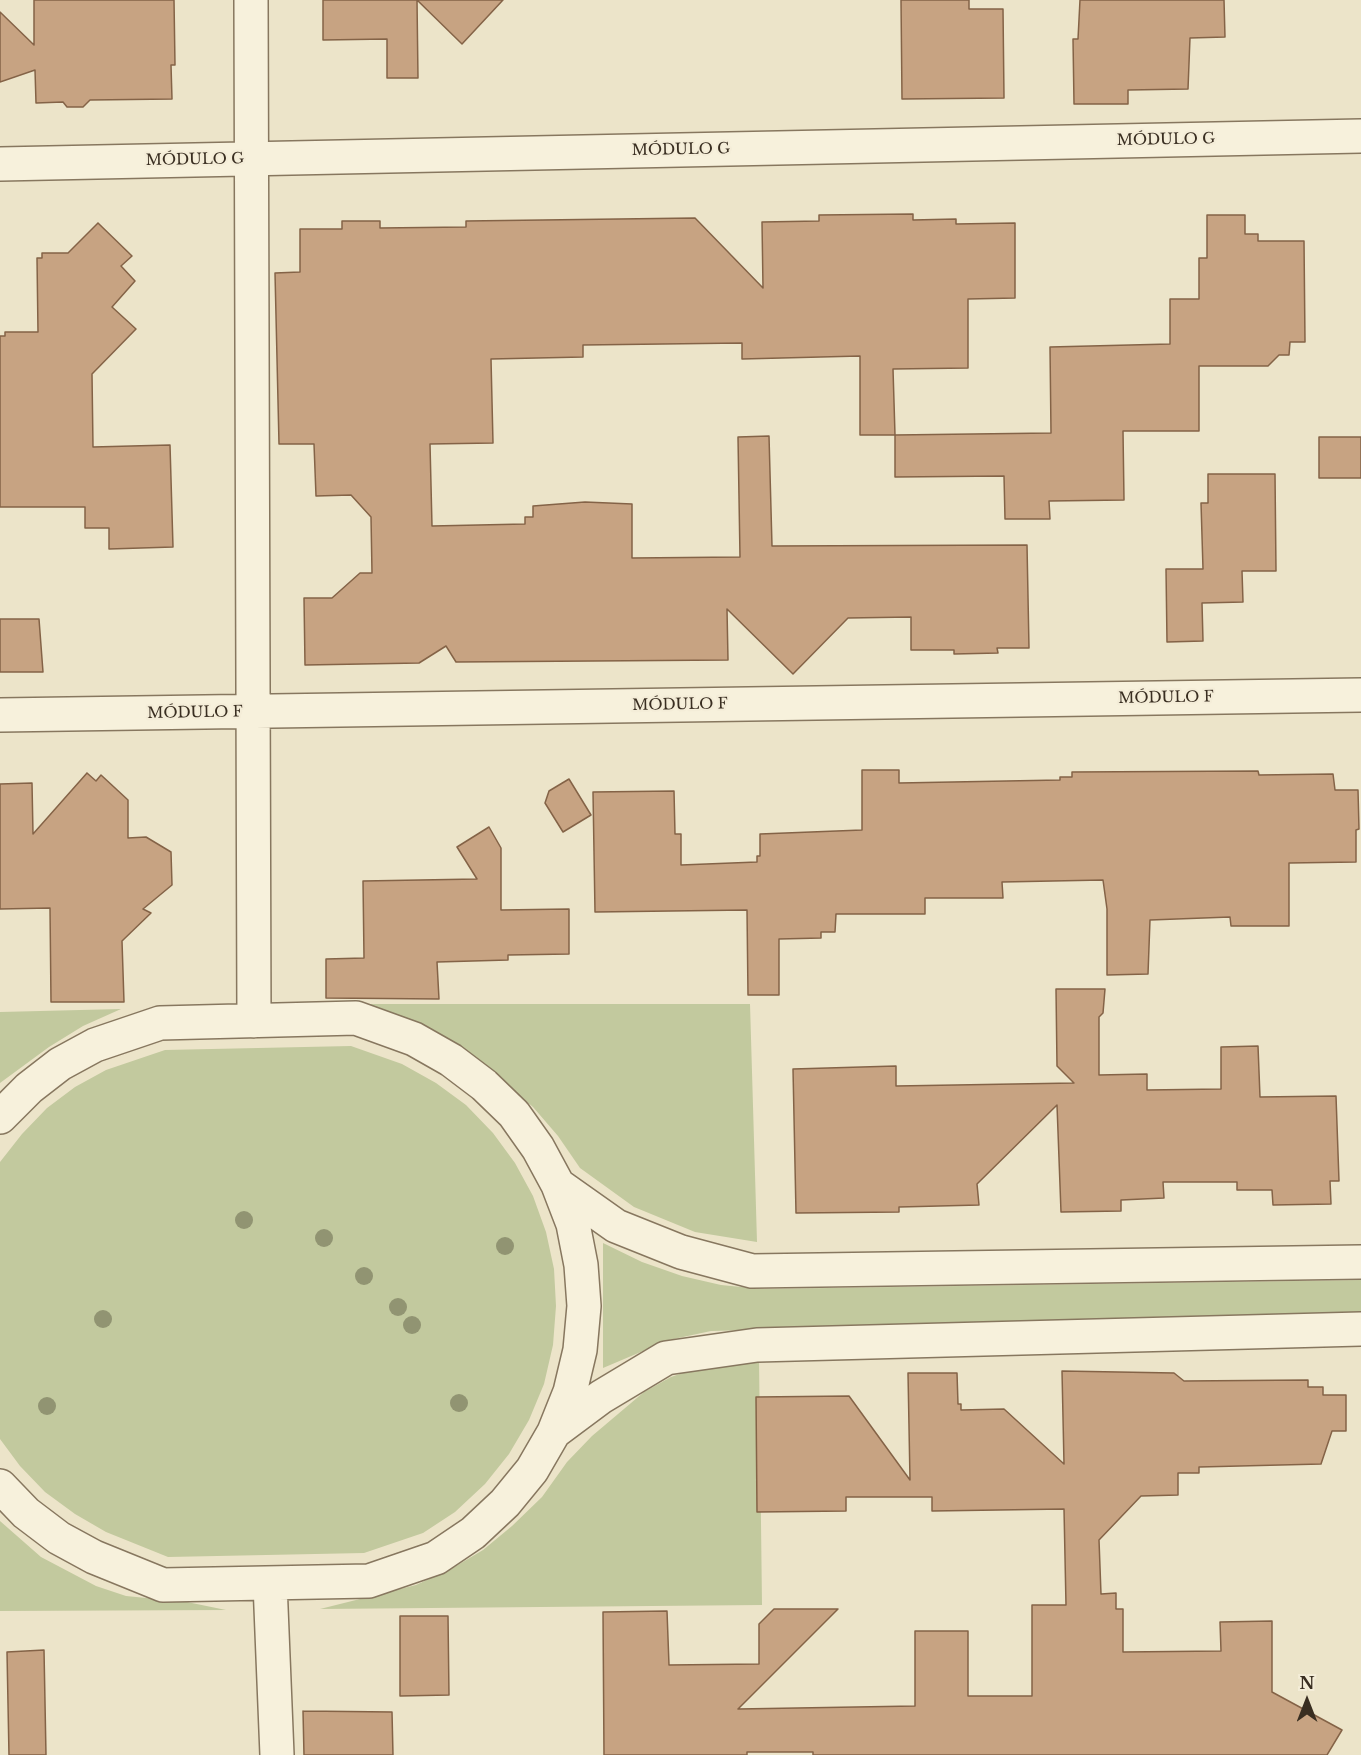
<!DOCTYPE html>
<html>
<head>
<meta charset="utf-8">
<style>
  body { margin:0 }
  #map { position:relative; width:1361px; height:1755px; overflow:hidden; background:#ece4c9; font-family:"Libre Baskerville",serif }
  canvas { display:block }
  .north { position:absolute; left:1277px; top:1671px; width:60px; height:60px; -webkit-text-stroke:4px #f4edd8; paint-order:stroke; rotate:0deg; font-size:16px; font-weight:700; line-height:24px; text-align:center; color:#392e21 }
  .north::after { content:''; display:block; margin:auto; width:21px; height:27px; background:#392e21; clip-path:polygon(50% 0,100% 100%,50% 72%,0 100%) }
</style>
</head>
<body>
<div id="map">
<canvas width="1361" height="1755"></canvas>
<div class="north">N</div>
</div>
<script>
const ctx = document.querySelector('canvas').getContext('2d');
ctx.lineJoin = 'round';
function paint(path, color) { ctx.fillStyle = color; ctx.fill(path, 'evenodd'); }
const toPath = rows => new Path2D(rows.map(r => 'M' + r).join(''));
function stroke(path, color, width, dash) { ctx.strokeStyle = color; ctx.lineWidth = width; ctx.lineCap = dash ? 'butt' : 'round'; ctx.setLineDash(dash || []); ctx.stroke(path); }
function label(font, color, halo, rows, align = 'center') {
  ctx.font = font + ' "Libre Baskerville",serif'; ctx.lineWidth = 4.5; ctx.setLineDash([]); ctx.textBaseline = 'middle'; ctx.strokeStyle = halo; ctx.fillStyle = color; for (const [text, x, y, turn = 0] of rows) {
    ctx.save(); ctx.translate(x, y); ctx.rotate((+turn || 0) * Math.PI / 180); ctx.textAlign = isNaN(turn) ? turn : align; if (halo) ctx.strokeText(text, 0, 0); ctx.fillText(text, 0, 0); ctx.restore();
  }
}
paint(toPath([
  [365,1004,750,1004,757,1242,695,1232,634,1207,580,1168,558,1136,533,1107,473,1056,440,1035,403,1017],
  [121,1009,83,1026,49,1047,0,1083,0,1012],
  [351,1046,402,1064,436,1083,466,1105,493,1133,515,1163,533,1196,546,1232,554,1269,556,1306,553,1345,544,1384,529,1420,509,1454,485,1484,455,1512,423,1533,364,1553,168,1557,106,1532,75,1514,45,1492,20,1466,0,1439,0,1162,22,1134,47,1108,75,1087,106,1070,165,1050],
  [603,1243,642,1262,682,1276,721,1285,762,1289,1361,1280,1361,1315,711,1331,669,1340,603,1368],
  [759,1359,762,1605,320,1609,416,1585,451,1569,483,1550,512,1526,542,1497,567,1462,592,1436,644,1392,671,1377,700,1367],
  [0,1521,41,1557,96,1586,126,1596,187,1602,226,1610,0,1611]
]), '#c2c99e');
const building = toPath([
  [34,0,174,0,175,65,171,65,172,99,90,100,83,107,67,107,63,102,36,103,35,70,0,82,0,12,34,45,34,0],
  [323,0,503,0,462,44,417,0,418,78,387,78,387,39,323,40,323,0],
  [901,0,969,0,969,9,1003,9,1004,98,902,99,901,0],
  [1080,0,1224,0,1225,37,1190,38,1188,89,1128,90,1128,104,1074,104,1073,39,1078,39,1080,0],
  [913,214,913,220,956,219,956,224,1015,223,1015,298,968,299,968,368,893,369,895,435,1051,433,1050,347,1170,344,1170,299,1199,299,1199,258,1207,258,1207,215,1245,215,1245,234,1258,234,1258,241,1304,241,1305,342,1290,342,1289,355,1279,355,1268,366,1199,366,1199,431,1123,431,1124,500,1049,501,1050,519,1005,519,1004,476,895,477,895,435,860,435,860,356,742,359,742,343,583,345,583,357,491,359,493,443,430,444,432,526,525,524,525,517,533,517,533,506,585,502,632,504,632,558,740,557,738,437,769,436,772,546,1027,545,1029,648,997,648,998,653,954,654,954,650,911,650,911,617,848,618,793,674,727,609,728,660,456,662,446,646,419,663,305,665,304,598,332,598,360,573,372,573,371,517,351,495,316,496,314,444,279,444,275,273,300,272,300,229,342,229,342,221,380,221,380,228,466,227,466,221,695,218,763,288,762,222,819,221,819,215,913,214],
  [98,223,132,256,121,266,135,281,112,307,136,329,92,374,93,447,170,445,173,547,109,549,109,528,85,528,85,507,0,507,0,336,5,336,5,332,38,332,37,258,42,258,42,253,68,253,98,223],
  [1319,437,1361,437,1361,478,1319,478,1319,437],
  [1208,474,1275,474,1276,571,1242,571,1243,602,1202,603,1203,641,1167,642,1166,569,1203,569,1201,503,1208,503,1208,474],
  [0,619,39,619,43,672,0,672,0,619],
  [862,770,899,770,899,783,1060,780,1060,777,1072,777,1072,772,1258,771,1259,775,1333,774,1335,790,1358,790,1359,829,1356,830,1356,862,1289,863,1289,926,1231,926,1230,917,1150,920,1148,974,1107,975,1107,909,1103,880,1002,882,1003,898,925,898,925,914,836,914,835,932,821,932,821,938,779,939,779,995,748,995,747,910,595,912,593,792,674,791,675,834,681,834,681,865,757,862,757,856,760,856,760,834,862,830,862,770],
  [87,773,96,781,101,775,128,800,128,838,146,837,171,852,172,885,143,909,151,913,122,941,124,1002,51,1002,50,908,0,909,0,784,32,783,33,834,87,773],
  [569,779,591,815,563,832,545,803,549,791,569,779],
  [489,827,501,848,501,910,569,909,569,954,508,955,508,960,437,962,439,999,326,998,326,959,364,958,363,881,477,879,457,847,489,827],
  [1056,989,1105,989,1103,1013,1099,1017,1099,1075,1147,1074,1147,1090,1221,1089,1221,1047,1258,1046,1260,1097,1336,1096,1339,1181,1330,1181,1331,1204,1273,1205,1272,1190,1237,1190,1237,1182,1163,1182,1164,1198,1121,1200,1121,1211,1061,1212,1057,1105,977,1184,979,1205,899,1207,899,1212,796,1213,793,1069,896,1066,896,1086,1074,1083,1057,1066,1056,989],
  [1062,1371,1174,1373,1184,1381,1308,1380,1308,1387,1323,1387,1323,1395,1346,1395,1346,1431,1332,1431,1321,1464,1199,1467,1199,1473,1178,1473,1178,1495,1141,1496,1099,1540,1101,1594,1116,1593,1116,1609,1123,1609,1123,1652,1221,1651,1220,1622,1272,1621,1272,1692,1342,1730,1327,1755,813,1755,813,1752,747,1752,747,1755,604,1755,603,1612,667,1611,669,1665,759,1664,759,1624,774,1609,838,1609,738,1709,915,1706,915,1631,968,1631,968,1696,1032,1696,1032,1605,1066,1605,1064,1509,932,1511,932,1497,846,1497,846,1511,757,1512,756,1397,849,1396,910,1480,908,1373,957,1373,958,1404,961,1404,961,1410,1004,1409,1064,1464,1062,1371],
  [400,1616,448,1616,449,1695,400,1696,400,1616],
  [44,1650,46,1755,9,1755,7,1652,44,1650],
  [303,1711,392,1712,393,1755,304,1755,303,1711]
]);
paint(building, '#c7a382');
stroke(building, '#846347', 1.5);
const minor = toPath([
  [251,0,254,1021],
  [0,164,1361,136],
  [0,715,1361,695],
  [0,1117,29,1088,60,1064,95,1045,160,1023,356,1018,414,1039,451,1060,484,1085,514,1114,538,1148,558,1185,573,1224,581,1265,584,1306,580,1350,570,1392,554,1432,532,1470,505,1503,473,1533,436,1558,369,1581,163,1585,94,1557,59,1538,26,1513,0,1486],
  [558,1185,616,1226,681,1252,752,1271,1361,1262],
  [554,1432,601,1397,666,1358,757,1345,1361,1329],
  [270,1583,277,1755]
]);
stroke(minor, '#87775f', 36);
stroke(minor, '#f7f1dc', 33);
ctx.fillStyle = '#919472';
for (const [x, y] of [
  [244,1220],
  [324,1238],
  [505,1246],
  [364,1276],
  [398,1307],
  [103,1319],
  [412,1325],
  [459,1403],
  [47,1406]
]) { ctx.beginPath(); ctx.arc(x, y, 9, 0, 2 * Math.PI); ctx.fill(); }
label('15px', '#392e21', '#f4edd8', [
  ["MÓDULO G",1166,140,-1],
  ["MÓDULO G",681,150,-1],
  ["MÓDULO G",195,160,-1],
  ["MÓDULO F",1166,698,-1],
  ["MÓDULO F",680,705,-1],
  ["MÓDULO F",195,713,-1]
]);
</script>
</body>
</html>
